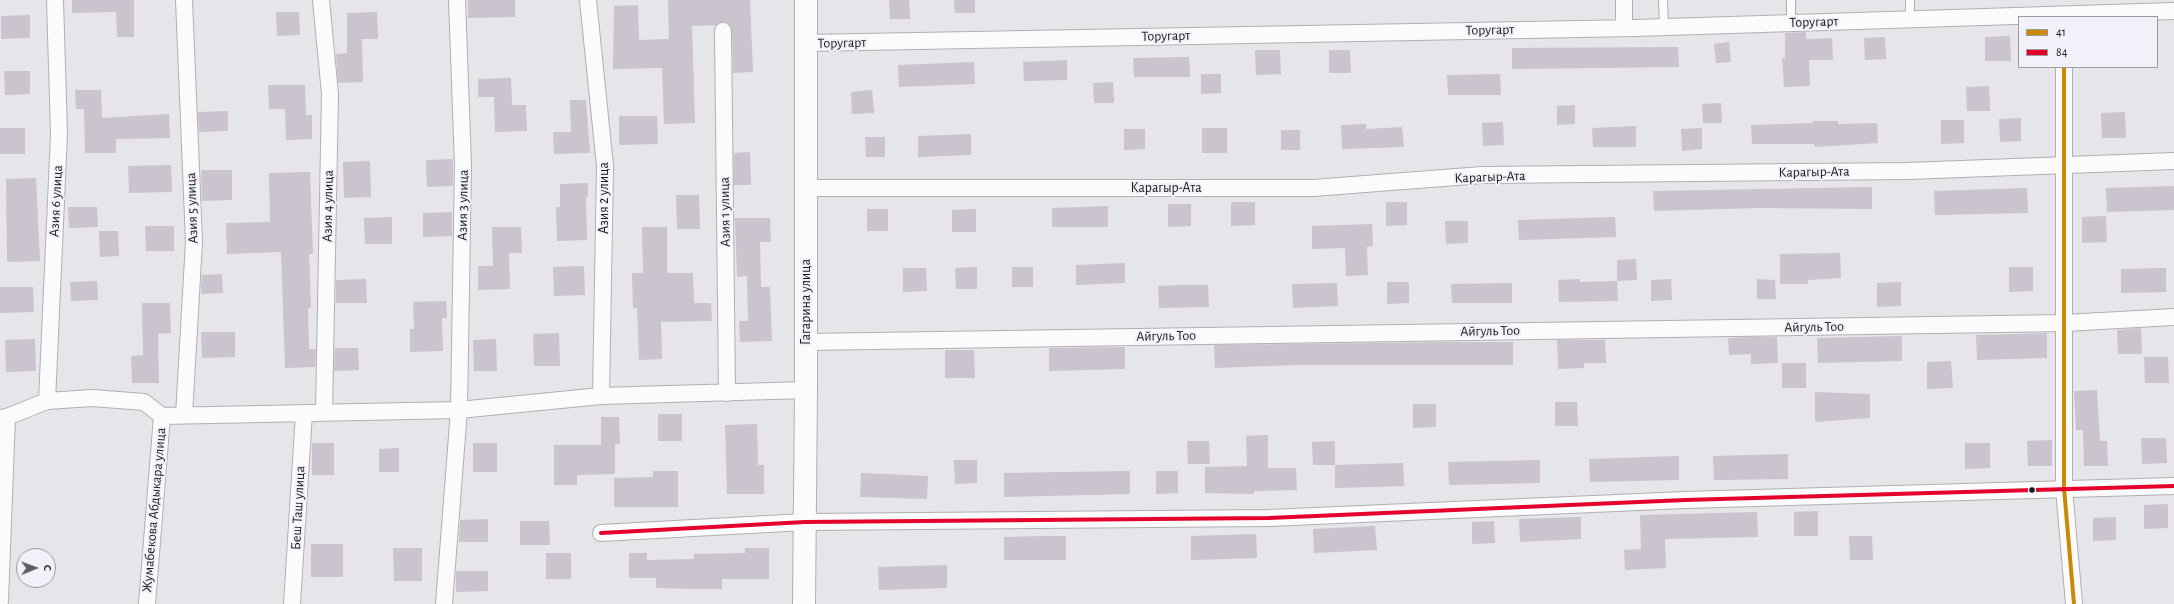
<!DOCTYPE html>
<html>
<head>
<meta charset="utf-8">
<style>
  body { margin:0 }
  #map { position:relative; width:2174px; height:604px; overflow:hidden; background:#e5e5ea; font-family:"Alegreya Sans",sans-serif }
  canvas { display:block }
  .legend { position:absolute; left:2018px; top:16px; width:140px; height:52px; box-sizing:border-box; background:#f1f1fa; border:1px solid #9a9aa1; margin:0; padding:5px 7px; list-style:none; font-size:12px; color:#18181b }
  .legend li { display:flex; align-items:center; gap:8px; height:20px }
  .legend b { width:20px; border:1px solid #9a9aa1 }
  .north { position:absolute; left:16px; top:548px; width:40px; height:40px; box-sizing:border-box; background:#f1f1fa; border:1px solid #9a9aa1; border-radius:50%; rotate:89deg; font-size:11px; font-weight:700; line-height:16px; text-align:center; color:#18181b }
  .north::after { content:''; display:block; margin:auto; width:14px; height:18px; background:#606063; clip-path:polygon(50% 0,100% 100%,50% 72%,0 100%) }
</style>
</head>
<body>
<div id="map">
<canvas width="2174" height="604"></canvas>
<ul class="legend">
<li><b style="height:5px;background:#ca8a05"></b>41</li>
<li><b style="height:5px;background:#e4002b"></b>84</li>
</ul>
<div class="north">С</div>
</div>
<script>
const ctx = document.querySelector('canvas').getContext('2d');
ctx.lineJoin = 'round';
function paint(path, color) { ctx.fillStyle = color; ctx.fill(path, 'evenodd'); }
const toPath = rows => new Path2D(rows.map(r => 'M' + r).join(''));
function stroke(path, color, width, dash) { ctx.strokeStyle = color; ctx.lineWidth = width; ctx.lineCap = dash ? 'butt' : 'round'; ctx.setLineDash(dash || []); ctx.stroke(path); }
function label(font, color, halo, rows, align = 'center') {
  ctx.font = font + ' "Alegreya Sans",sans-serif'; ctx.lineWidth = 4; ctx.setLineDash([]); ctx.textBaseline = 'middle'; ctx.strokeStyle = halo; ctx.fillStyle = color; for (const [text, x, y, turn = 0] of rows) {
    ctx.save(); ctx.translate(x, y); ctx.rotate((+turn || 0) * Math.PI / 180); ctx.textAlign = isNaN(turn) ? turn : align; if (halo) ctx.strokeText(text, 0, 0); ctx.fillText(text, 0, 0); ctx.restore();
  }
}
paint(toPath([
  [72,0,134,0,134,37,117,37,116,12,72,13],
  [468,0,515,0,515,17,468,18],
  [668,0,750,0,753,72,733,73,732,31,728,23,723,22,716,25,692,26,695,123,664,124,662,68,613,69,614,6,638,5,639,40,669,39],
  [889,0,909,0,910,19,890,19],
  [954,0,975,0,975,13,955,13],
  [276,12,299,12,300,35,277,36],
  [377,12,378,39,362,39,363,82,338,83,336,54,347,53,347,13],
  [30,15,30,38,1,39,1,16],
  [1806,32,1806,39,1832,38,1833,60,1809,60,1810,86,1784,87,1782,58,1785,58,1785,33],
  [2010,36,2011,61,1985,61,1985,37],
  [1885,37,1886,59,1865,60,1864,38],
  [1729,42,1731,62,1716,63,1714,44],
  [1678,47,1679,67,1512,69,1512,48],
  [1255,50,1280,50,1281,74,1256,75],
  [1329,50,1350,50,1351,73,1329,73],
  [1189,57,1190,77,1134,77,1133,58],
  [1067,60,1067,80,1024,81,1023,62],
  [974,62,975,84,899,87,898,65],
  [4,71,30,71,30,94,5,95],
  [1201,74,1221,74,1221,93,1201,94],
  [1500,74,1501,95,1448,95,1447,75],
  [511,78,512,105,526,105,527,131,495,132,494,97,478,97,478,79],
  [1113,82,1114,103,1094,103,1093,83],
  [268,85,305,85,306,115,312,115,312,139,286,140,285,109,269,109],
  [1989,86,1990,111,1967,111,1966,87],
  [75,90,101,90,102,118,169,114,170,138,116,139,116,153,85,153,84,109,76,109],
  [872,90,874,113,852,114,851,92],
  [570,100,586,100,590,153,554,154,553,132,571,132],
  [1721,103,1722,123,1703,123,1702,104],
  [1575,105,1575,124,1557,125,1557,106],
  [228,111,228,131,199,132,198,112],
  [2125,112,2126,138,2102,138,2101,113],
  [619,116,657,116,658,144,619,145],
  [2021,118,2021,141,2000,142,1999,119],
  [1941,120,1964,120,1964,143,1941,144],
  [1813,121,1838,121,1838,124,1877,123,1878,143,1815,147,1814,144,1752,144,1751,125,1813,123],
  [1503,122,1504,145,1483,146,1482,123],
  [1366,124,1366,129,1402,127,1404,147,1342,149,1341,125],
  [1636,126,1636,147,1593,147,1592,128],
  [0,128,25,128,25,154,0,154],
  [1202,128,1227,128,1227,153,1202,153],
  [1702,128,1702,149,1682,151,1681,129],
  [1124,129,1145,129,1145,149,1124,150],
  [1281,130,1300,130,1300,150,1281,150],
  [971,134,971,155,918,157,918,136],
  [865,137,885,137,885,157,866,157],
  [750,152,751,185,734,185,734,153],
  [453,159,453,186,427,187,426,160],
  [370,161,371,197,344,198,343,162],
  [171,165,172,192,129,193,128,166],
  [201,170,232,170,232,200,202,201],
  [310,172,313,254,309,254,311,308,308,308,309,349,316,349,315,367,285,368,281,252,227,254,226,223,270,222,269,173],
  [36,178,40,261,7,262,6,179],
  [588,183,588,197,586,197,587,240,557,241,556,207,560,207,560,184],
  [2174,186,2174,210,2107,212,2106,188],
  [1872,187,1872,209,1759,208,1654,211,1653,191],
  [2027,188,2028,213,1935,215,1934,191],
  [676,195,699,195,700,229,677,229],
  [1231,202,1255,202,1255,225,1231,226],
  [1386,202,1407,202,1407,225,1386,226],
  [1168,204,1191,204,1191,226,1168,227],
  [1108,206,1108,227,1052,227,1052,208],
  [68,207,97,207,98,227,69,228],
  [867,209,888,209,888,231,867,231],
  [976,209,976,232,952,232,952,210],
  [452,212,452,236,423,237,423,213],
  [2106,216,2107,242,2082,243,2082,217],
  [392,217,392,244,365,244,364,218],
  [1615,217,1616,237,1519,240,1518,220],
  [735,218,770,218,771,242,760,242,761,287,770,287,772,341,740,342,739,321,748,321,747,276,737,277],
  [1445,221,1468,221,1468,243,1446,244],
  [1372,224,1373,246,1367,247,1368,275,1346,276,1345,248,1312,249,1312,226],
  [145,226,174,226,174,251,146,251],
  [492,227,521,227,522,253,509,253,510,289,478,290,478,266,493,266],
  [642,227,667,227,667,273,693,273,694,303,711,303,712,321,661,322,662,359,639,360,637,308,633,308,632,273,643,273],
  [99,231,118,231,119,256,100,257],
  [1840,253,1841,278,1808,280,1808,284,1780,284,1780,254],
  [1636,259,1637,280,1617,281,1617,260],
  [1125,263,1125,283,1076,285,1076,265],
  [584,266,585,295,554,296,553,267],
  [977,267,977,289,956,289,955,268],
  [1012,267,1033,267,1033,287,1012,287],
  [2009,267,2033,267,2033,291,2009,292],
  [903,268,926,268,927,291,903,292],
  [2166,268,2166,292,2121,293,2121,269],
  [222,274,223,293,201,294,202,275],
  [366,279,367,303,336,303,336,280],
  [1580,279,1580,282,1617,281,1618,301,1559,302,1558,280],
  [1671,279,1672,300,1651,301,1651,280],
  [1757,279,1775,280,1776,299,1757,299],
  [97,281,98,300,71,301,70,282],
  [1387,282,1409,282,1409,303,1387,304],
  [1901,282,1901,306,1877,307,1877,283],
  [1337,283,1338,306,1293,308,1292,284],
  [1512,283,1512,303,1452,303,1451,284],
  [1180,285,1208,285,1209,307,1159,308,1158,286],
  [0,287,33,287,34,312,0,313],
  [446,301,447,318,442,318,443,351,410,352,410,329,414,329,413,302],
  [142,303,170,303,171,333,158,334,159,383,132,383,131,356,143,355],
  [2141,328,2142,354,2118,354,2117,330],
  [201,332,235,332,235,357,202,358],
  [559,333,560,366,534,366,533,334],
  [2047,333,2047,358,1977,360,1976,335],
  [1902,336,1902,361,1818,363,1817,338],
  [1751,337,1777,337,1778,363,1751,364,1751,354,1729,355,1728,338],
  [35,339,36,371,6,372,5,340],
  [496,339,497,371,474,371,473,340],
  [1557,340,1605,340,1606,363,1584,363,1584,368,1558,369],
  [1449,342,1513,342,1513,365,1295,365,1215,368,1214,345],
  [1125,347,1125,369,1049,371,1049,348],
  [335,348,358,348,359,370,334,371],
  [945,350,974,350,975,378,945,378],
  [2144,357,2168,357,2169,383,2145,383],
  [1951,361,1953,388,1927,389,1927,362],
  [1782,363,1806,363,1806,388,1782,388],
  [2097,390,2100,441,2107,441,2108,466,2084,466,2083,430,2076,430,2074,391],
  [1815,392,1870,394,1870,418,1815,422],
  [1555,402,1577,402,1578,426,1555,426],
  [1413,404,1436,404,1436,427,1413,428],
  [658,414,682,414,682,441,658,441],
  [601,417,619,417,620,444,615,444,615,474,577,475,577,485,554,485,554,445,601,445],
  [757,424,758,465,764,465,764,494,727,494,725,425],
  [1268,435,1268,468,1296,468,1297,490,1254,491,1254,494,1205,493,1205,467,1247,466,1246,436],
  [2141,438,2166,438,2167,463,2142,464],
  [2052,440,2052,466,2028,466,2027,441],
  [1187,441,1209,441,1210,464,1188,464],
  [1335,441,1335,465,1403,463,1404,486,1335,488,1335,465,1313,465,1312,442],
  [312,443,334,443,334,475,312,475],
  [473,443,497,443,497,472,473,472],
  [1965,443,1990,443,1990,468,1965,469],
  [399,448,399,472,379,472,379,449],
  [1788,454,1788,479,1714,480,1713,456],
  [1679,456,1679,480,1590,482,1589,459],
  [954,460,977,460,977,483,955,484],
  [1540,460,1540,483,1449,485,1448,462],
  [653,471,678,471,678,507,614,507,614,478,653,477],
  [1130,471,1130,494,1004,497,1004,473],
  [1156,471,1178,471,1178,493,1156,494],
  [861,473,928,476,927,499,860,497],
  [2168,504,2168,528,2144,529,2144,505],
  [1818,511,1818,536,1794,536,1794,512],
  [1757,512,1758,537,1665,539,1666,568,1625,570,1624,550,1641,549,1640,515],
  [1581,517,1581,539,1520,542,1519,519],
  [2116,517,2116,540,2093,541,2093,518],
  [488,519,488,542,459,542,460,520],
  [520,521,549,521,550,545,520,545],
  [1494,521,1495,543,1472,544,1472,522],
  [1375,526,1377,550,1314,553,1313,529],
  [1256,534,1257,558,1191,560,1191,536],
  [1043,536,1066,536,1066,560,1004,560,1004,537],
  [1849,536,1872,536,1873,560,1850,560],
  [311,544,343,544,343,577,311,577],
  [393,548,422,548,422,581,394,581],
  [745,548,769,548,769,579,722,579,722,589,694,589,656,588,656,578,629,578,629,553,647,553,647,560,694,559,694,554,745,553],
  [546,553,571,553,571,579,546,579],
  [947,565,947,588,879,590,878,567],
  [456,571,488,571,488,591,456,592]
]), '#cbc3cd');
const lane = toPath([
  [1663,0,1664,27],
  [1791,0,1791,23],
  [1910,0,1910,18]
]);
const street = toPath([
  [321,0,330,94,324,412],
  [588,0,605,166,601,396],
  [1624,0,1624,27],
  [723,31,727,393],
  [806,43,1635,28,2174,11],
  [2064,67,2064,488,2074,604],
  [806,188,1313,188,1482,175,1908,171,2174,161],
  [806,342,2065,323,2174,317],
  [47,401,59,134,55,0],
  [184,415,194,242,184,0],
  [0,418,7,417,47,401,92,398,144,402,162,416,459,410,601,396,806,390],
  [601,533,805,522,1269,518,1685,500,2174,486],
  [0,601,7,417],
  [147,604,162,416],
  [292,604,304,413],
  [444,604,459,410,463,165,457,0]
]);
const secondary = toPath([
  [804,604,806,390,806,0]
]);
stroke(lane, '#b0b0b3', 10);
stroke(street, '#b0b0b3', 18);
stroke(secondary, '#b0b0b3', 24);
stroke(lane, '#fbfbfc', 8);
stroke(street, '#fbfbfc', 16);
stroke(secondary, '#fbfbfc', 22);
stroke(toPath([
  [2064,67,2064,488,2074,604]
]), '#ca8a05', 4);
stroke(toPath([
  [601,533,805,522,1269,518,1685,500,2174,486]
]), '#e4002b', 4);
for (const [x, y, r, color] of [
  [2032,490,3.5,"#18181b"]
]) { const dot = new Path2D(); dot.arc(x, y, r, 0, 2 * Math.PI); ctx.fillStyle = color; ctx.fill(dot); stroke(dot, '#f1f1fa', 1.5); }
label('14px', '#18181b', '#f1f1fa', [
  ["Торугарт",1814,22,-2],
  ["Торугарт",1490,30,-1],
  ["Торугарт",1166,36,-1],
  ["Торугарт",842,43,-1],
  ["Карагыр-Ата",1814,172,-1],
  ["Карагыр-Ата",1490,177,-2],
  ["Карагыр-Ата",1166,188],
  ["Азия 2 улица",604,198,-90],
  ["Азия 6 улица",56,201,-87],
  ["Азия 3 улица",463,205,-89],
  ["Азия 4 улица",328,206,-89],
  ["Азия 5 улица",192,208,-92],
  ["Азия 1 улица",725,212,-91],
  ["Гагарина улица",806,302,-90],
  ["Айгуль Тоо",1814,327,-1],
  ["Айгуль Тоо",1490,331,-1],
  ["Айгуль Тоо",1166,336,-1],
  ["Беш Таш улица",298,508,-87],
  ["Жумабекова Абдыкара улица",154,510,-85]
]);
</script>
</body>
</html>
